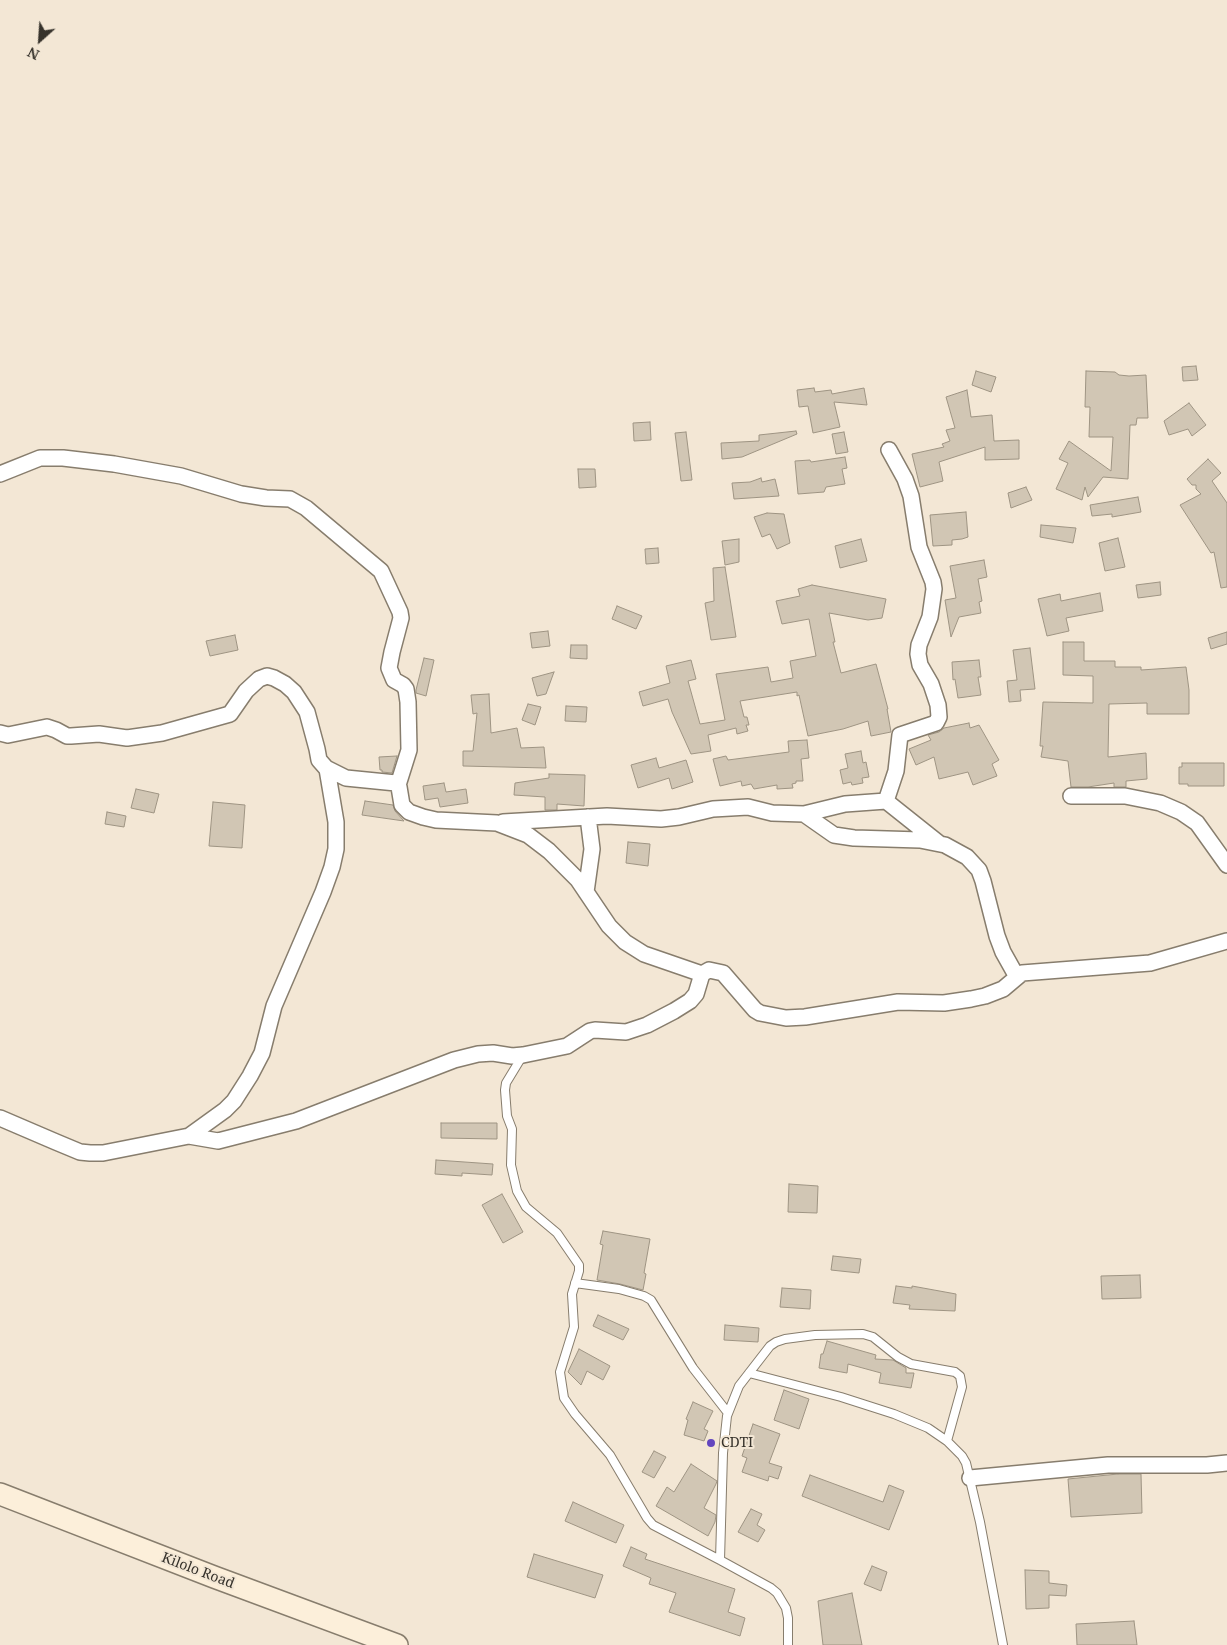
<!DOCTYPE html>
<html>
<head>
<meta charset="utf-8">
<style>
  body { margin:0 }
  #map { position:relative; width:1227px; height:1645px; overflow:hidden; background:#f3e7d5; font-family:"Noto Serif",serif }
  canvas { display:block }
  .north { position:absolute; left:15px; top:15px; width:50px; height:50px; -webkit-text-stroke:4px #f3e7d5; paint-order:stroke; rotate:206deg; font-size:14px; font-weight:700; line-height:20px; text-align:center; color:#36322b }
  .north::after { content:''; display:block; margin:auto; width:18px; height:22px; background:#36322b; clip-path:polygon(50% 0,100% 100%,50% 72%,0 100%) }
</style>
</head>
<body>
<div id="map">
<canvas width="1227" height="1645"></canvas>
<div class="north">N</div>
</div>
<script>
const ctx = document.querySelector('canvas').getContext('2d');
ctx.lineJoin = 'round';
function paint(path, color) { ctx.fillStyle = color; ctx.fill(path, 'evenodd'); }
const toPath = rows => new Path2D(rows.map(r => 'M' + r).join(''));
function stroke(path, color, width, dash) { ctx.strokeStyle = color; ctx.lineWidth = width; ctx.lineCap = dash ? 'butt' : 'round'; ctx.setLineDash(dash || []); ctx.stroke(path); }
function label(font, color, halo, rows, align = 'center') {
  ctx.font = font + ' "Noto Serif",serif'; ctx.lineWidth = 4; ctx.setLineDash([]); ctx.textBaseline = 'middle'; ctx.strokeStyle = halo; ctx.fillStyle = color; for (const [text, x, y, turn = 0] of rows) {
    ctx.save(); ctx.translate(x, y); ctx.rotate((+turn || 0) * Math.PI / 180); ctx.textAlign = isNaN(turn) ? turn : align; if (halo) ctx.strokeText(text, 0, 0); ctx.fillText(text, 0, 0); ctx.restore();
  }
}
const building = toPath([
  [1196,366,1198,380,1183,381,1182,367,1196,366],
  [976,371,996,377,991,392,972,385,976,371],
  [1086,371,1115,372,1119,375,1129,376,1146,375,1148,418,1137,418,1136,425,1130,425,1128,479,1103,477,1088,497,1085,487,1082,500,1056,489,1068,463,1059,459,1069,441,1111,471,1113,437,1089,437,1090,407,1085,407,1086,371],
  [814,388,815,392,831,390,832,394,864,388,867,405,834,402,840,427,813,433,808,406,799,407,797,390,814,388],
  [967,390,971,417,992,415,994,441,1019,440,1019,459,985,460,985,447,939,462,943,481,920,487,912,454,944,447,942,444,950,441,946,430,955,428,946,397,967,390],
  [1189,403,1206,425,1192,436,1188,429,1169,435,1164,421,1189,403],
  [650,422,651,440,634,441,633,423,650,422],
  [796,431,797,434,742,457,722,459,721,443,759,441,759,435,796,431],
  [686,432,692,480,681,481,675,433,686,432],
  [844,432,848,452,836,454,832,434,844,432],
  [845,457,847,468,842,469,845,484,826,487,824,492,798,494,795,461,810,460,811,462,845,457],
  [1208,459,1221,473,1212,481,1227,503,1227,587,1221,588,1214,552,1211,553,1180,505,1201,494,1196,489,1196,485,1192,485,1187,479,1208,459],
  [578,469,595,469,596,487,579,488,578,469],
  [761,478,762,482,775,479,779,496,734,499,732,483,750,482,761,478],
  [1026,487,1032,500,1011,508,1008,493,1026,487],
  [1138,497,1141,512,1112,517,1112,514,1092,516,1090,505,1138,497],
  [966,512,968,537,962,539,952,540,952,545,933,546,930,515,966,512],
  [767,513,784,514,790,543,777,549,770,534,762,537,754,517,767,513],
  [1041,525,1076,528,1073,543,1040,537,1041,525],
  [1118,538,1125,567,1105,571,1099,543,1118,538],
  [739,539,739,562,725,565,722,541,739,539],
  [861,539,867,561,840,568,835,546,861,539],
  [658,548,659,563,646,564,645,549,658,548],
  [984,560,987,577,978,579,982,601,979,602,981,613,959,617,951,637,945,600,956,598,950,566,984,560],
  [725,567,736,637,711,640,705,603,714,601,713,568,725,567],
  [1160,582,1161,595,1138,598,1136,585,1160,582],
  [812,585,886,599,882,618,868,620,829,613,835,642,833,642,841,673,876,664,888,709,887,709,891,732,871,736,868,721,843,729,808,736,799,695,797,696,797,692,740,701,744,717,747,717,749,725,746,725,748,731,737,734,736,728,708,735,711,751,691,754,672,712,668,699,643,706,639,692,670,683,666,666,691,660,696,679,688,681,700,724,725,720,716,674,768,667,771,682,793,678,790,661,816,656,809,619,782,624,776,601,800,596,798,589,812,585],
  [1100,593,1103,611,1066,618,1069,631,1047,636,1038,599,1060,594,1061,601,1100,593],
  [617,606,642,616,636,629,612,619,617,606],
  [548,631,550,646,532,648,530,633,548,631],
  [1227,632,1227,644,1211,649,1208,638,1227,632],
  [235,635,238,650,210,656,206,641,235,635],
  [1063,642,1084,642,1084,661,1115,661,1115,667,1141,667,1141,670,1186,667,1189,690,1189,714,1147,714,1147,703,1109,704,1108,757,1146,753,1147,779,1126,781,1126,787,1114,787,1114,783,1088,787,1071,787,1068,761,1041,757,1043,746,1040,746,1043,702,1093,703,1093,676,1063,675,1063,642],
  [571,645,587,645,587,659,570,658,571,645],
  [1030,648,1035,689,1020,690,1021,701,1009,702,1007,681,1017,680,1013,650,1030,648],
  [424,658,434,660,426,696,416,693,416,690,424,658],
  [979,660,981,677,978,677,981,695,958,698,955,679,953,680,952,662,979,660],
  [554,672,546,694,537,696,532,678,554,672],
  [489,694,491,733,517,728,521,748,544,747,546,768,463,766,463,751,473,751,477,713,473,714,471,695,489,694],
  [528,704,541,707,535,725,522,720,528,704],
  [566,706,587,707,586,722,565,721,566,706],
  [969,723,970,728,979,725,999,760,992,764,997,776,973,785,968,772,939,779,934,757,916,765,909,749,931,740,928,735,939,732,944,728,969,723],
  [807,740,809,758,801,759,803,781,796,781,796,783,792,784,793,788,777,789,777,785,754,789,751,784,742,786,741,781,720,786,713,759,726,756,728,760,789,752,788,741,807,740],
  [861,751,863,763,866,762,869,777,862,778,863,783,852,785,851,782,843,784,840,770,848,768,845,754,861,751],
  [397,756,392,773,382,772,382,770,380,770,379,757,397,756],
  [656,758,659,768,686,760,693,782,672,789,669,778,638,788,631,765,656,758],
  [1182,763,1224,763,1224,786,1188,786,1188,784,1179,784,1179,767,1182,767,1182,763],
  [549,774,585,775,584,806,557,804,557,810,545,810,545,797,514,795,515,783,549,778,549,774],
  [444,783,446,792,466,789,468,803,440,807,438,798,425,800,423,786,444,783],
  [136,789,159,794,154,813,131,808,136,789],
  [365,801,393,805,395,811,404,821,362,815,365,801],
  [213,802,245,805,242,848,209,846,213,802],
  [107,812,126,816,124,827,105,824,107,812],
  [628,842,650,844,648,866,626,863,628,842],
  [441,1123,497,1123,497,1139,441,1138,441,1123],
  [436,1160,493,1164,492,1175,462,1173,462,1176,435,1174,436,1160],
  [789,1184,818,1186,817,1213,788,1212,789,1184],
  [502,1194,523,1232,503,1243,482,1205,502,1194],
  [603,1231,650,1239,644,1273,646,1274,643,1290,620,1284,597,1280,603,1245,600,1244,603,1231],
  [833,1256,861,1259,859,1273,831,1270,833,1256],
  [1140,1275,1141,1298,1102,1299,1101,1276,1140,1275],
  [896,1286,912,1288,912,1286,956,1294,955,1311,909,1309,910,1305,893,1303,896,1286],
  [782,1288,811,1290,810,1309,780,1307,782,1288],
  [598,1315,629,1329,623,1340,593,1326,598,1315],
  [725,1325,759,1328,758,1342,724,1340,725,1325],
  [827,1341,876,1355,875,1359,893,1360,906,1368,906,1373,914,1373,911,1388,879,1383,881,1373,848,1364,847,1373,819,1368,821,1354,823,1354,827,1341],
  [579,1349,610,1366,603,1380,587,1371,581,1385,568,1372,579,1349],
  [784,1390,809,1399,799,1429,774,1420,784,1390],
  [693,1402,713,1411,704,1429,708,1431,704,1441,684,1435,688,1420,686,1419,693,1402],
  [753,1424,780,1434,769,1463,782,1467,778,1479,769,1476,768,1481,742,1472,747,1458,742,1456,753,1424],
  [654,1451,666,1457,654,1478,642,1472,654,1451],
  [691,1464,717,1481,716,1484,704,1508,716,1515,715,1522,708,1536,656,1506,667,1487,674,1492,691,1464],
  [1118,1474,1141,1474,1142,1513,1071,1517,1068,1479,1118,1474],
  [810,1475,883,1502,889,1485,904,1491,889,1530,802,1496,810,1475],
  [573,1502,624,1525,616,1543,565,1521,573,1502],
  [751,1509,762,1514,757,1525,765,1530,758,1542,738,1532,751,1509],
  [631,1547,647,1554,645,1559,735,1589,728,1612,745,1618,740,1636,669,1612,676,1593,649,1584,651,1578,623,1566,631,1547],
  [534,1554,603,1575,595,1598,527,1577,534,1554],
  [872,1566,887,1572,881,1591,864,1584,872,1566],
  [1025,1570,1049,1571,1049,1583,1067,1585,1066,1596,1049,1595,1049,1608,1026,1609,1025,1570],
  [852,1593,862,1645,823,1645,818,1601,852,1593],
  [1134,1621,1137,1645,1077,1645,1076,1624,1134,1621]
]);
paint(building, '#d1c6b4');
stroke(building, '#9e9483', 1);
const service = toPath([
  [523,1055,506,1083,505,1090,507,1116,512,1129,511,1165,517,1191,526,1207,557,1233,579,1265,579,1271,572,1294,574,1327,560,1372,564,1398,575,1414,610,1455,647,1518,653,1525,720,1560,771,1588,777,1593,786,1608,788,1618,788,1645],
  [575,1283,619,1289,644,1296,651,1300,693,1368,728,1413],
  [749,1373,841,1397,894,1414,928,1428,947,1441,962,1456,966,1463,980,1522,1003,1645],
  [720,1560,723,1453,727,1416,739,1386,770,1346,776,1342,785,1339,815,1335,863,1334,873,1337,898,1357,911,1364,955,1372,960,1376,962,1387,947,1441]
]);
const minor = toPath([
  [0,474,40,458,63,458,114,464,181,476,241,494,266,498,290,499,306,508,381,571,400,612,401,618,392,652,389,668,394,680,403,685,406,689,408,702,409,750,398,785],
  [0,733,8,735,47,727,56,730,67,736,71,736,99,734,127,738,162,733,230,714,246,691,259,679,267,676,274,678,285,684,294,692,307,712,317,749,319,760,326,768,346,778,396,783,399,787,402,805,409,812,423,817,436,820,497,823,528,835,549,851,578,880,609,926,625,942,644,954,702,974],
  [1071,796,1125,796,1160,803,1181,812,1197,823,1227,865],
  [886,801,896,771,900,735,936,723,939,717,938,705,931,684,920,665,918,654,919,645,930,617,934,589,933,582,919,547,911,496,905,479,889,450],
  [804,814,834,835,854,838,920,840,945,845,967,857,979,870,983,881,997,936,1003,952,1017,977],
  [503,822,607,816,661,819,679,817,713,809,748,807,772,813,804,814,845,804,886,801,940,844],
  [586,892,592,849,588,817],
  [0,1118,56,1142,80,1152,90,1153,103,1153,189,1136,218,1141,296,1121,454,1060,478,1054,493,1053,512,1056,523,1055,567,1046,590,1031,595,1030,626,1032,647,1025,674,1011,690,1001,696,994,702,974,709,970,723,973,755,1010,760,1013,786,1018,805,1017,898,1002,944,1003,971,999,985,996,1003,989,1022,973,1150,963,1227,941],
  [189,1136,225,1110,234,1101,250,1076,262,1053,274,1006,323,892,332,867,336,849,336,822,327,769],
  [970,1478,1108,1465,1207,1465,1227,1463]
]);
const secondary = toPath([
  [0,1494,214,1577,397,1645]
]);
stroke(service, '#877d6d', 10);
stroke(minor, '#877d6d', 18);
stroke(secondary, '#877d6d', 24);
stroke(service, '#fff', 8);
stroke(minor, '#fff', 15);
stroke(secondary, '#fcefda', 21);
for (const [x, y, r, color] of [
  [711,1443,5,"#6346bf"]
]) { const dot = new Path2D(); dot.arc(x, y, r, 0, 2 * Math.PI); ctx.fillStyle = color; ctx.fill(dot); stroke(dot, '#f3e7d5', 2); }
label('14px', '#36322b', '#f3e7d5', [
  ["CDTI",721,1443]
], 'left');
label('14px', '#36322b', '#f3e7d5', [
  ["Kilolo Road",198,1571,21]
]);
</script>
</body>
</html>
